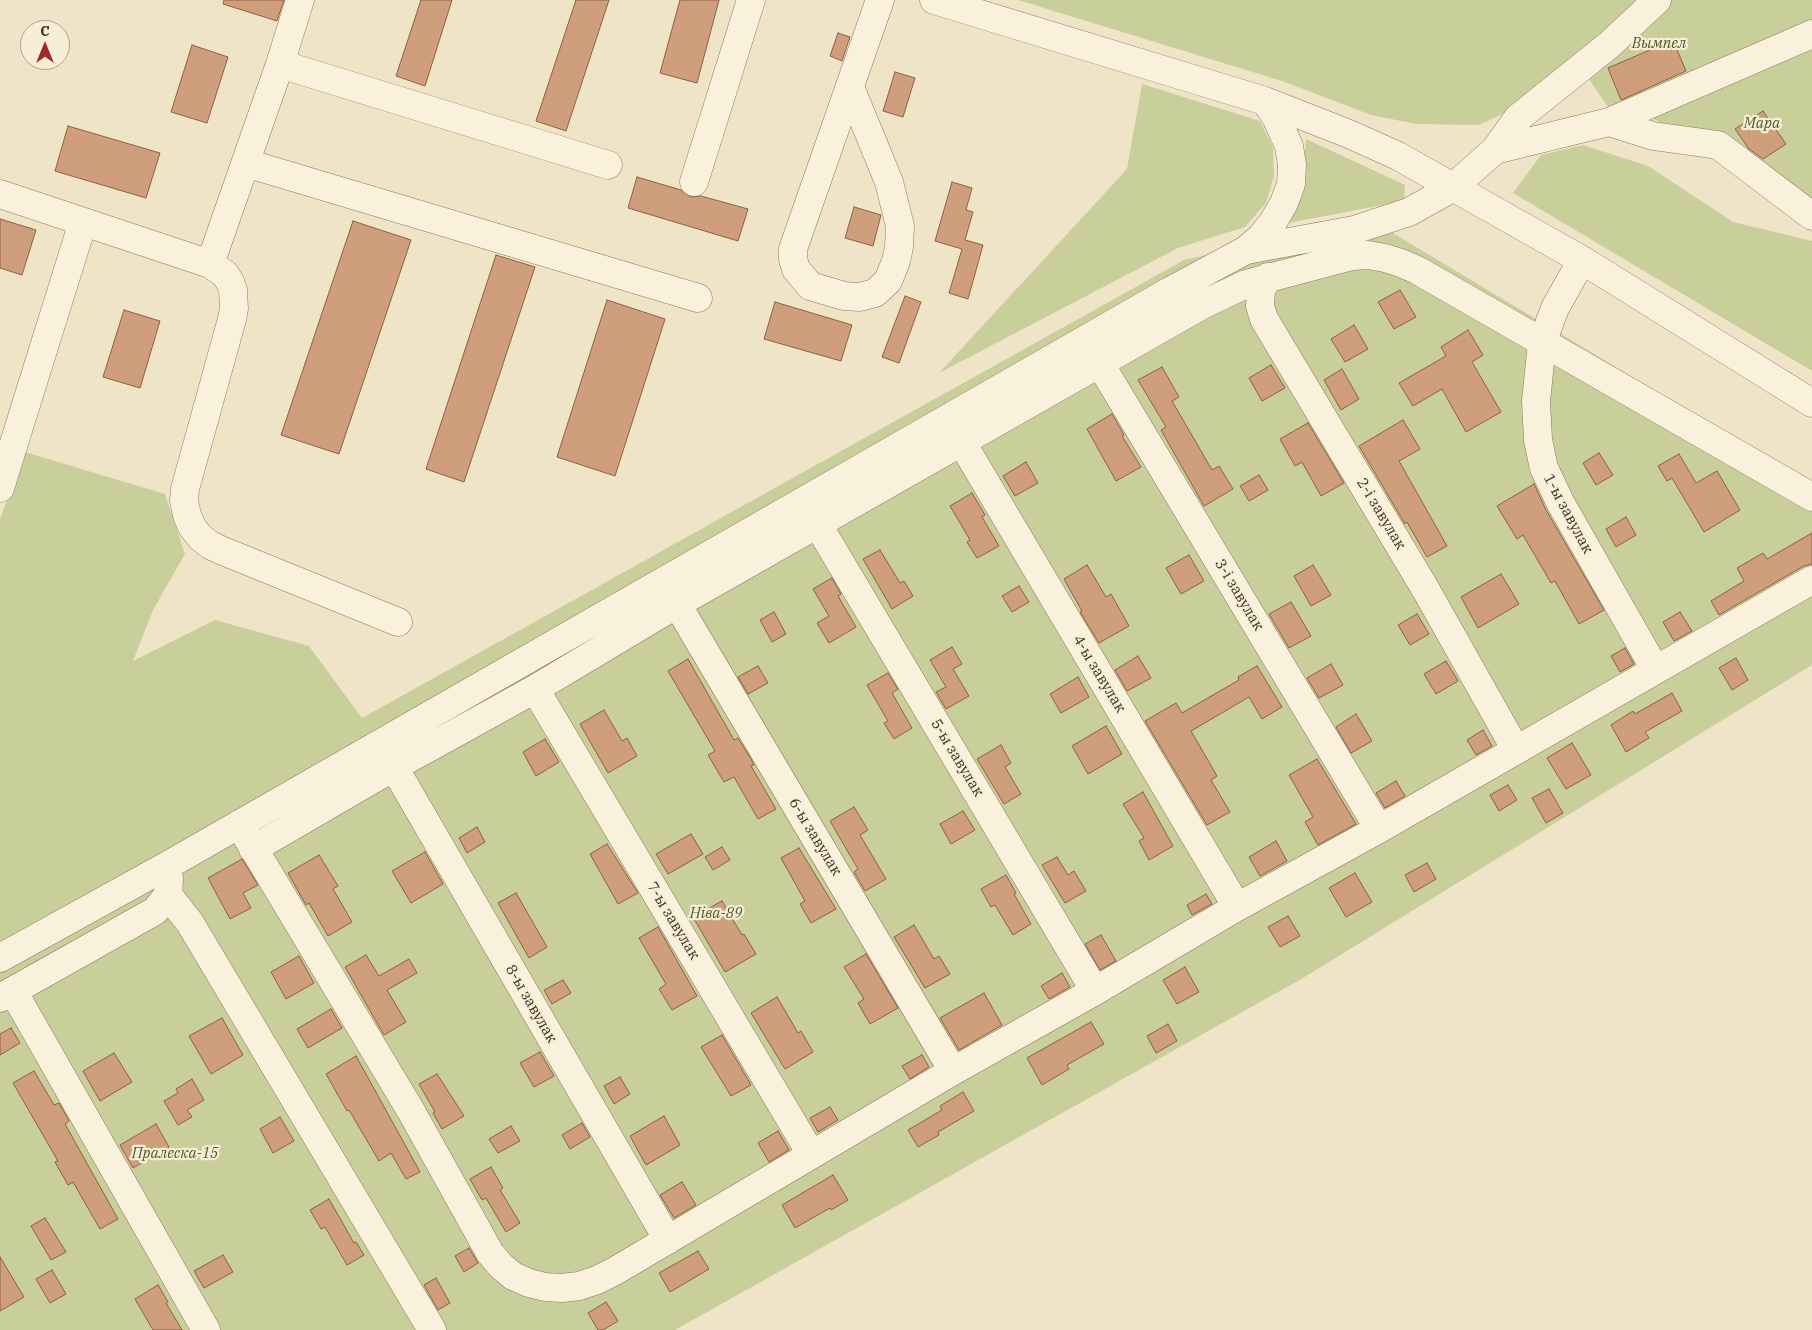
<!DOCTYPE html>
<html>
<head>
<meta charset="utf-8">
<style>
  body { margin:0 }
  #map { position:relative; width:1812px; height:1330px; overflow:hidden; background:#f0e4c8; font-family:"IBM Plex Serif",serif }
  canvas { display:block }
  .north { position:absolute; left:20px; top:20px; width:50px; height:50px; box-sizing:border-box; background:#f7eed8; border:1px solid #ada18e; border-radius:50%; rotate:0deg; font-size:14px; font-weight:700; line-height:20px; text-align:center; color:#3d2e20 }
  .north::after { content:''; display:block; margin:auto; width:18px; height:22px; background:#9e2a2b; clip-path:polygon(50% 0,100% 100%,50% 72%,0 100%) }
</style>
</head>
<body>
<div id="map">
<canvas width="1812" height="1330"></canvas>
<div class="north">С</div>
</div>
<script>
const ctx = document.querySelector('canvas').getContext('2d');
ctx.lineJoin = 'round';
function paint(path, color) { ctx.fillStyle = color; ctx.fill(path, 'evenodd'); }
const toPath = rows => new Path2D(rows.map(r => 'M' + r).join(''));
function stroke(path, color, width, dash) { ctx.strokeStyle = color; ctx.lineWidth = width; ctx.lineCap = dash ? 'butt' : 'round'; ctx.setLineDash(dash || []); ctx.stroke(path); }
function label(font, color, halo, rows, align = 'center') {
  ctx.font = font + ' "IBM Plex Serif",serif'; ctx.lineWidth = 4.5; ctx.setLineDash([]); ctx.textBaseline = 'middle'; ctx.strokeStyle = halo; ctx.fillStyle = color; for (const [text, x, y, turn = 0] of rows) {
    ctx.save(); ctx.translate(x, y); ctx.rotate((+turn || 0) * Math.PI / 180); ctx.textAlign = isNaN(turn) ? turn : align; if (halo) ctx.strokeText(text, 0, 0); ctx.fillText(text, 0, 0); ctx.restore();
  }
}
paint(toPath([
  [1018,0,1812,0,1812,24,1612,113,1574,57,1509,111,1479,125,1416,124,1371,115,1285,82],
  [1812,46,1812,216,1800,207,1652,118],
  [1142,84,1260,121,1273,148,1274,176,1266,203,1245,227,1178,248,939,373,1127,169],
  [1306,139,1405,185,1404,201,1288,223,1302,184],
  [1583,145,1648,166,1733,222,1812,241,1812,371,1513,193,1541,155],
  [1368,218,1812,485,1812,665,1303,978,675,1330,0,1330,0,519,25,452,165,494,185,554,153,610,133,661,215,620,309,646,362,718,1184,260]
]), '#c9cf9b');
const building = toPath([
  [224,0,284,0,277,21,223,4,224,0],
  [421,0,452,0,425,86,396,76,421,0],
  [576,0,609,0,566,131,536,121,576,0],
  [680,0,719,0,697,83,660,73,680,0],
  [838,33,850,37,842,61,830,56,838,33],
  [1673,40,1686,71,1621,100,1608,68,1673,40],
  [192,45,228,57,207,123,171,112,192,45],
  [895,72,915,78,903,117,883,111,895,72],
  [1763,111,1786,144,1763,159,1749,149,1735,129,1763,111],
  [68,126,160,153,146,198,55,171,68,126],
  [637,177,681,190,690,197,701,196,748,209,738,241,628,208,637,177],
  [952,182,972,188,966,210,973,212,965,240,983,245,968,299,949,293,962,249,935,241,952,182],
  [854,207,881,215,873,246,845,238,854,207],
  [0,219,36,230,22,275,0,268,0,219],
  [353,221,411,240,339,454,281,435,353,221],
  [496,255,535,267,464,482,426,469,496,255],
  [1400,290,1416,317,1394,329,1378,302,1400,290],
  [905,296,921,302,899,363,882,357,905,296],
  [607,300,665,319,615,476,557,457,607,300],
  [775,302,852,325,841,361,764,339,775,302],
  [124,310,160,321,140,388,103,377,124,310],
  [1354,325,1368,349,1345,362,1331,339,1354,325],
  [1468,330,1483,355,1472,362,1501,412,1466,432,1442,389,1413,406,1399,383,1446,356,1441,347,1468,330],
  [1271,365,1285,388,1262,401,1249,378,1271,365],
  [1162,367,1179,397,1172,401,1212,470,1219,466,1233,489,1204,506,1161,430,1166,427,1138,380,1162,367],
  [1342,369,1359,399,1341,410,1324,380,1342,369],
  [1112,414,1124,435,1122,436,1141,467,1116,481,1087,429,1112,414],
  [1403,420,1420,449,1399,461,1447,546,1427,557,1407,522,1405,524,1359,446,1403,420],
  [1308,423,1344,483,1321,496,1302,462,1295,466,1280,439,1308,423],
  [1599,453,1613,475,1596,485,1583,463,1599,453],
  [1679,454,1696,483,1717,471,1740,510,1704,532,1672,478,1667,481,1658,466,1679,454],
  [1026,462,1038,483,1015,496,1003,476,1026,462],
  [1259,475,1268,490,1249,501,1240,486,1259,475],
  [1534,484,1546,510,1604,610,1579,624,1555,581,1551,583,1523,535,1517,539,1497,506,1534,484],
  [972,493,985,515,982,517,999,546,977,558,967,542,970,540,950,506,972,493],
  [1626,517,1636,535,1616,547,1606,529,1626,517],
  [1812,533,1812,564,1804,566,1719,615,1711,601,1744,581,1737,568,1763,553,1767,559,1812,533],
  [880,550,900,583,904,581,913,596,892,609,863,559,880,550],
  [1189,555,1204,581,1181,594,1166,568,1189,555],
  [1087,565,1106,597,1111,594,1129,626,1099,643,1080,612,1082,611,1064,579,1087,565],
  [1313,565,1331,595,1311,606,1294,576,1313,565],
  [1501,574,1519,604,1478,628,1461,597,1501,574],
  [832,578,841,594,838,596,856,627,829,643,817,623,829,616,813,589,832,578],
  [1019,586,1029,602,1012,612,1002,596,1019,586],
  [1291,602,1311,636,1289,648,1269,614,1291,602],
  [774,612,786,634,772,642,760,620,774,612],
  [1680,612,1692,631,1674,641,1663,622,1680,612],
  [1417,614,1429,634,1410,645,1398,625,1417,614],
  [952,647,962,664,953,669,969,696,946,709,936,692,946,687,930,660,952,647],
  [1625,648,1634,664,1620,672,1611,656,1625,648],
  [1138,656,1151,678,1127,691,1115,670,1138,656],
  [1736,658,1748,680,1732,690,1719,668,1736,658],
  [688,659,734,740,738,738,751,759,754,765,751,766,776,809,758,819,734,777,724,782,708,755,715,751,668,671,688,659],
  [1446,661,1458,681,1436,694,1424,674,1446,661],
  [1331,664,1343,685,1319,698,1307,678,1331,664],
  [758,666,768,683,748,694,738,677,758,666],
  [1257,666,1282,707,1262,719,1249,697,1191,731,1217,776,1211,780,1230,812,1207,825,1145,721,1176,703,1182,713,1239,680,1238,677,1257,666],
  [888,673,898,689,892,693,912,728,894,739,884,723,888,721,867,685,888,673],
  [1078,677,1089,697,1061,713,1050,694,1078,677],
  [1672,693,1682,711,1645,732,1649,738,1626,752,1611,725,1633,711,1635,714,1672,693],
  [604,710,622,741,627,738,637,756,608,773,580,724,604,710],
  [1356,714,1372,741,1351,753,1336,727,1356,714],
  [1106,726,1122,754,1088,774,1072,746,1106,726],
  [1483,730,1492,746,1476,755,1467,740,1483,730],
  [545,739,559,762,536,776,523,752,545,739],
  [1572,743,1591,775,1566,789,1547,758,1572,743],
  [1001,745,1011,763,1005,767,1021,794,1004,804,977,759,1001,745],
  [1317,759,1356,824,1318,845,1305,822,1313,817,1289,775,1317,759],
  [1396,781,1405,796,1385,808,1376,793,1396,781],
  [1508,785,1517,800,1499,811,1490,795,1508,785],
  [1549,789,1563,813,1546,823,1532,798,1549,789],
  [1143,792,1173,846,1149,860,1139,841,1144,838,1123,804,1143,792],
  [854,807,868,830,860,835,886,879,865,891,854,872,858,869,830,821,854,807],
  [963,811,975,830,951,844,940,824,963,811],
  [477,827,485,842,467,853,459,838,477,827],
  [691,834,703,854,668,874,656,854,691,834],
  [1276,841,1287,861,1260,876,1249,857,1276,841],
  [607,844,638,893,618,904,590,854,607,844],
  [722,847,730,860,713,870,705,857,722,847],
  [799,848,836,909,811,923,800,904,805,901,781,858,799,848],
  [425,852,443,884,411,903,392,871,425,852],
  [319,855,338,886,333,889,352,922,328,936,309,903,306,905,288,873,319,855],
  [1057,857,1068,875,1074,871,1086,891,1065,903,1042,865,1057,857],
  [242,859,258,885,243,893,251,908,230,919,208,878,242,859],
  [1427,863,1436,879,1414,892,1405,875,1427,863],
  [1355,873,1372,902,1346,917,1329,888,1355,873],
  [1006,875,1016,893,1014,894,1031,924,1013,935,995,905,991,907,981,889,1006,875],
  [516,893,547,947,529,958,498,903,516,893],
  [1206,894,1212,904,1192,915,1187,905,1206,894],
  [722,901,742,935,744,934,756,954,725,972,693,917,722,901],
  [1288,916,1300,936,1280,947,1268,927,1288,916],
  [914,925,934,959,939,956,950,974,925,988,894,937,914,925],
  [658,927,697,996,672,1010,659,989,666,984,639,938,658,927],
  [1101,935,1116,961,1100,970,1085,944,1101,935],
  [866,954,898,1008,870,1024,858,1003,864,999,844,967,866,954],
  [366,955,379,976,409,959,417,973,387,990,406,1022,384,1035,345,967,366,955],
  [299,956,314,983,286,999,271,972,299,956],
  [1185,967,1199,992,1177,1004,1163,980,1185,967],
  [1062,973,1070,987,1049,999,1041,986,1062,973],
  [563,980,571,993,552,1004,544,990,563,980],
  [984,993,1002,1025,959,1050,940,1018,984,993],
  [777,997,798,1033,801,1031,813,1052,785,1069,751,1013,777,997],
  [331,1009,342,1028,308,1048,297,1029,331,1009],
  [222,1018,243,1055,211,1074,189,1036,222,1018],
  [1091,1022,1104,1044,1067,1065,1069,1069,1042,1085,1027,1058,1091,1022],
  [1168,1024,1177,1041,1156,1053,1147,1036,1168,1024],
  [11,1028,20,1043,0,1055,0,1034,11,1028],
  [722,1035,751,1085,731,1096,701,1047,722,1035],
  [540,1052,554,1076,534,1087,520,1063,540,1052],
  [114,1053,132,1082,100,1101,83,1071,114,1053],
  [922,1055,929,1067,910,1079,902,1066,922,1055],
  [356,1056,420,1172,406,1179,391,1153,379,1161,349,1110,347,1111,326,1074,356,1056],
  [34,1071,54,1105,59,1103,69,1121,65,1124,118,1219,100,1229,73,1182,68,1185,55,1162,58,1161,13,1083,34,1071],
  [437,1074,464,1116,442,1129,433,1113,435,1112,419,1084,437,1074],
  [620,1077,630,1094,614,1104,604,1086,620,1077],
  [192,1079,204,1100,187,1110,192,1117,178,1125,164,1101,178,1093,176,1089,192,1079],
  [963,1092,974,1111,938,1132,939,1135,918,1147,908,1130,942,1110,940,1106,963,1092],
  [830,1107,838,1120,818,1132,810,1118,830,1107],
  [664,1116,680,1145,646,1165,630,1136,664,1116],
  [280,1117,294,1141,273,1153,260,1129,280,1117],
  [582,1123,590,1137,570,1149,562,1135,582,1123],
  [156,1124,169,1147,133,1168,120,1145,156,1124],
  [511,1126,520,1141,498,1153,489,1139,511,1126],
  [778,1131,789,1150,769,1162,758,1143,778,1131],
  [491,1167,503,1188,500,1190,520,1223,506,1232,486,1198,482,1200,470,1179,491,1167],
  [833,1175,848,1200,831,1210,830,1208,795,1228,782,1205,833,1175],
  [682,1182,696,1205,674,1218,660,1195,682,1182],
  [329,1199,354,1243,356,1242,364,1255,347,1265,325,1227,321,1229,310,1210,329,1199],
  [45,1218,66,1252,51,1260,31,1226,45,1218],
  [469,1248,478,1263,464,1272,455,1256,469,1248],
  [698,1251,709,1269,670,1292,659,1273,698,1251],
  [223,1255,233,1272,204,1288,194,1271,223,1255],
  [0,1257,24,1297,0,1311,0,1257],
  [52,1270,66,1294,50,1303,36,1279,52,1270],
  [436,1278,450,1303,438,1310,424,1285,436,1278],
  [158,1285,168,1302,166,1303,182,1330,153,1330,135,1299,158,1285],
  [606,1302,618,1321,603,1330,598,1330,588,1313,606,1302]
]);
paint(building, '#cf9f7d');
stroke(building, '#8d5f41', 1);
const minor = toPath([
  [934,0,1265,101,1349,134,1398,156,1582,260,1812,403],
  [280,64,608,165],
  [850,87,889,182,900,226,899,247,896,261,888,281,875,293,860,297,844,296,810,286,796,269,793,259,793,249,880,0],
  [1609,122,1653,136,1718,145,1812,216],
  [1495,150,1518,118,1609,45,1657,0],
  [246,163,698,298],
  [694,182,751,0],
  [0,194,210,264,280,64,300,0],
  [1246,250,1261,237,1273,222,1284,203,1291,184,1292,165,1289,146,1276,117,1265,101],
  [1582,260,1555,308,1542,343,1536,401,1538,440,1544,468,1560,502,1655,669],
  [210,264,225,274,230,282,233,290,234,309,232,319,185,489,184,501,187,515,192,527,200,537,210,545,223,551,398,622],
  [1268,277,1261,290,1260,306,1264,319,1426,590,1516,750],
  [1099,362,1379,829],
  [961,441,1237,907],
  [0,488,83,222],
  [818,525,1095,991],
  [677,604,953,1071],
  [535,689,811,1154],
  [394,767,668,1240],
  [239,824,411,1111,490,1253,501,1266,513,1276,529,1283,545,1287,562,1288,579,1286,597,1280,615,1271,953,1071,1095,991,1237,907,1379,829,1812,580],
  [253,849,394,767,535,689,677,604,1204,304,1246,284,1352,256,1368,255,1385,258,1401,263,1417,270,1812,497],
  [168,895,190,923,432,1330],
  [0,958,170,864,1170,291,1246,250,1354,230,1409,212,1452,188,1495,150,1609,122,1812,34],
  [13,991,206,1330],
  [0,998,155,911,168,895,169,878]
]);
stroke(minor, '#8d765c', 29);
stroke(minor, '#faf1dc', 28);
label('italic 15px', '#4d5a26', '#f7eed8', [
  ["Вымпел",1659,44],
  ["Мара",1762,124],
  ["Ніва-89",716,914],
  ["Пралеска-15",175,1154]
]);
label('15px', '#3d2e20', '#f7eed8', [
  ["2-і завулак",1381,514,59],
  ["1-ы завулак",1568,514,62],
  ["3-і завулак",1239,595,59],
  ["4-ы завулак",1099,674,59],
  ["5-ы завулак",957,758,59],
  ["6-ы завулак",815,837,59],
  ["7-ы завулак",673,921,59],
  ["8-ы завулак",531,1004,60]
]);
</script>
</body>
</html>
